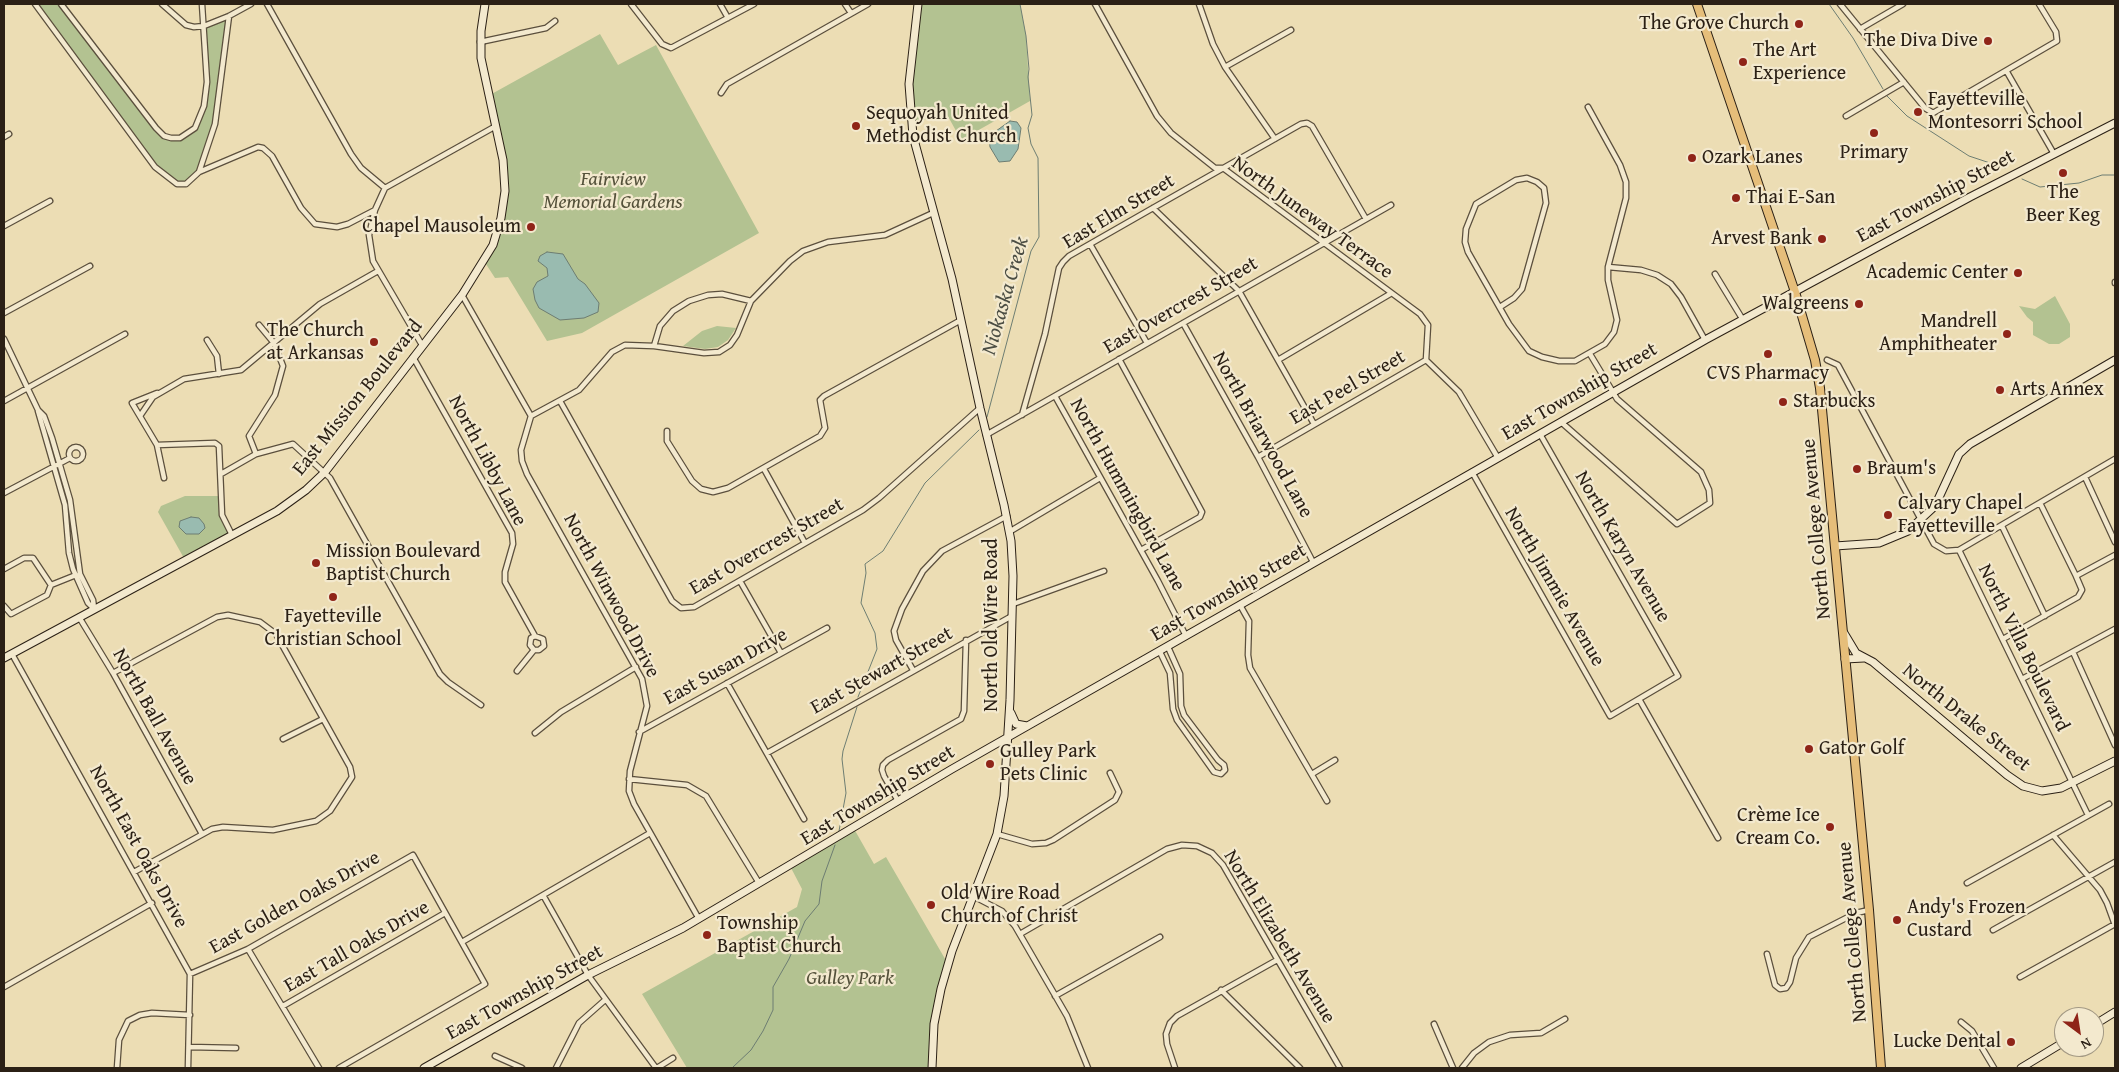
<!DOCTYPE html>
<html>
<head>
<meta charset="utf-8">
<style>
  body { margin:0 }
  #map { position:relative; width:2119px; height:1072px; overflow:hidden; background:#ecddb4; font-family:"Gentium Book Plus",serif }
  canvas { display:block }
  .frame { position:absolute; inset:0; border:5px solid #2b2015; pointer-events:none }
  .north { position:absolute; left:2054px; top:1007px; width:50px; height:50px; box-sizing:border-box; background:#f3e9ce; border:1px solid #a39984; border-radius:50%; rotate:149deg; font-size:14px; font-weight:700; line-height:20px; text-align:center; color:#2b2015 }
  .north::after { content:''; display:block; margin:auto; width:18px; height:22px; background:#8f2418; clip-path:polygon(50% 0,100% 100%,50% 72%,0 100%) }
</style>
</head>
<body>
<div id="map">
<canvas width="2119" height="1072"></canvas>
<div class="frame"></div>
<div class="north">N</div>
</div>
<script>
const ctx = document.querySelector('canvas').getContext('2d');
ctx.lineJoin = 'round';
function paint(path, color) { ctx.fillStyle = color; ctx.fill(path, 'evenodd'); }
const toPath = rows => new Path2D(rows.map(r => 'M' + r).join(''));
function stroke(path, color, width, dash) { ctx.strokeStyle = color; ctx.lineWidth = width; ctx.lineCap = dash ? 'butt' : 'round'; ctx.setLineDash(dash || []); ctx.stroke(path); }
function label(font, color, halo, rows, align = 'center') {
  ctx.font = font + ' "Gentium Book Plus",serif'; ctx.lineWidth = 4.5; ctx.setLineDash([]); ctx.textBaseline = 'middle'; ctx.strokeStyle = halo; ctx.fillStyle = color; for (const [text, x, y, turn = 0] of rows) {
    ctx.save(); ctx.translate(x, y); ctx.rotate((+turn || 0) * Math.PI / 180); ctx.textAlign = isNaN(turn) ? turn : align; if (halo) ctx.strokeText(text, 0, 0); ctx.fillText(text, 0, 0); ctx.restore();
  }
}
paint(toPath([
  [35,4,61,4,156,128,172,138,189,134,200,118,207,82,204,26,229,16,219,109,199,172,186,184,177,184,163,175],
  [918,4,1020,4,1026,36,1030,101,961,140,944,109,912,127,910,105],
  [600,34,618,65,656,45,759,233,582,333,547,341,508,277,495,278,484,261,498,230,504,177,488,96],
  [2055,296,2070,324,2070,337,2059,344,2049,344,2033,335,2033,322,2027,317,2019,306,2035,309],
  [717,326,736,328,728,340,718,347,705,349,683,346,702,331],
  [185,496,221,496,222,515,232,535,185,560,158,512,161,506],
  [853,827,874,864,886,857,948,964,941,989,932,1068,687,1068,642,994,797,907,802,889,790,866]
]), '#b3c291');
const water = toPath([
  [1010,121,1017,122,1021,128,1018,149,1010,161,999,162,990,147,989,136,1010,121],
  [547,252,563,254,578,279,585,284,599,303,598,312,584,318,560,320,539,308,535,300,533,289,537,282,548,276,547,268,538,261,540,256,547,252],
  [191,517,199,518,204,524,205,528,199,534,186,534,179,527,180,521,191,517]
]);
paint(water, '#99bbb0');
stroke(water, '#6d7d72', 1);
stroke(toPath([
  [1829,4,1853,38,1883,89],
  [1887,96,1907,116,1969,156,2005,168],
  [2022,179,2040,187,2079,183,2102,175,2115,175],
  [987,417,1031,251,1039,237,1038,158,1031,144,1028,128,1032,115,1028,77,1029,69,1026,36,1020,4],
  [858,697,877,649,875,633,861,603,866,573,865,564,883,551,925,483,979,430],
  [839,831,846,793,842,759,843,751,857,707],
  [732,1068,751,1050,763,1031,773,1010,773,987,789,959,805,921,819,904,822,881,835,845]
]), '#6d7d72', 1);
const street = toPath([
  [35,4,155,167,177,184,186,184,199,172,215,124,229,16],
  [61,4,156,128,164,136,171,138,180,138,195,128,204,106,207,82,202,4],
  [162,4,186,25,194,27,204,26,229,16,251,4],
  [267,4,351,154,361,168,385,188,375,210],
  [631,4,662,44,671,48,754,4],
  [720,4,728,18],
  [845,4,851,13],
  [1095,4,1157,116,1171,133,1215,168,1223,168,1420,314,1428,325,1426,360,1459,392,1498,458],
  [1199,4,1213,44,1225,67,1275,139],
  [1840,4,1925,108,1933,113,2057,41,2056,32,2039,4],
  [1860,29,1903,4],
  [480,42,546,28,555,21],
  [1225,67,1291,30],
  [2007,72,2054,154],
  [721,93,727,84,868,4],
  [1846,116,1904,82],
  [4,137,9,134],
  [199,172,258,147,263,148,272,156,301,208,315,224,337,227,348,224,375,210,369,235,373,261,422,345],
  [385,188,496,126],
  [1153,208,1239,291,1314,424],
  [4,226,50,201],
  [1090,244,1147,343],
  [1608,267,1641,270,1657,275,1671,284,1681,297,1705,340],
  [1715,274,1743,320],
  [2115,282,2115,283],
  [462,295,531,416,521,450,522,461,527,474,642,679,647,706,630,771,629,791,634,804,699,919],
  [1500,307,1514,298,1522,289,1546,203,1544,188,1537,182,1527,178,1516,180,1476,204,1466,229,1465,242,1468,252,1509,324,1529,351,1542,357,1559,361,1575,361,1605,344,1614,332,1617,320,1608,280,1608,267,1626,198,1626,182,1620,165,1588,107],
  [4,313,90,266],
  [1183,323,1258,457,1313,562],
  [4,339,38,410,44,416,52,438,70,500,80,574,93,600,94,608],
  [207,340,217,356,219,374],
  [654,346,660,326,673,311,689,301,708,295,722,294,751,301],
  [413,357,512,533,513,544,505,572,505,582,535,636,543,639,544,646,539,650,534,650,530,645,531,638,535,636],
  [1119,359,1202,512,1200,517,1141,550],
  [1278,360,1390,294],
  [1827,360,1838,365,1934,544,1946,551,1959,550,2088,815],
  [157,393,132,403,157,445,164,478],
  [1055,396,1158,581,1186,636],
  [4,401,125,334],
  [560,401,672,601,681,608,694,607,863,510,879,498,980,408],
  [38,411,65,505,69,553,73,569,88,603,93,608],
  [1022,415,1045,334,1059,268,1063,262,1069,256,1153,208,1301,124,1307,123,1312,126,1366,219],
  [140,416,153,397,184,379,241,370,320,304,378,271],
  [531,416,579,390,612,352,625,345,654,346,704,353,719,352,730,345,737,335,751,301,790,261,803,251,828,242,885,235,933,213],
  [1561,422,1677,524,1710,503,1709,490,1701,472,1617,399,1590,354],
  [667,431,667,441,692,481,701,489,713,492,728,488,820,436,825,428,820,400,824,396,961,320],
  [986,435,1391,205],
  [157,445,215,443,219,446,222,515,232,535],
  '69 454a7 7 0 1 1 14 0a7 7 0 1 1-14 0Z',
  [256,454,249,436,275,395,283,366,274,343,259,325],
  [1258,457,1426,360],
  [764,469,805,543],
  [1472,472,1610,716,1678,676,1540,434],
  [221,474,256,454,293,444,330,478,440,674,448,682,481,705],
  [2085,477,2115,542],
  [4,493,70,458],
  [2040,503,2076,576],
  [2002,526,2045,616],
  [1009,532,1100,478],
  [1959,550,2115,459],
  [4,569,24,558,33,558,51,585,47,595,11,614,4,606],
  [740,581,781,653],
  [51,585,76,575],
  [1013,604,1104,571],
  [1240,605,1249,621,1248,655,1250,668,1327,801],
  [79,617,113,673,202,834],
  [2003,639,2078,597,2082,590,2076,576,2115,555],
  [1160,652,1170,673,1173,709,1177,720,1214,772,1221,774,1225,770,1224,765,1218,760,1184,715,1181,706,1180,674,1168,647],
  [2073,652,2115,745],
  [12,654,190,974,188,1068],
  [913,670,896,640,894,631,902,609,923,571,942,551,1007,516],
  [517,671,534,650],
  [113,673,217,617,228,615,260,622,276,634,350,767,352,777,330,811,316,821,273,830,223,827,212,829,134,872],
  [2022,679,2115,629],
  [727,683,804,819],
  [1639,699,1718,838],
  [639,732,827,628],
  [535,733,561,712,636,667],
  [283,739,323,719],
  [767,753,1012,616],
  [1312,774,1335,760],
  [629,779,687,785,706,796,759,883],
  [898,801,884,776,882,770,883,765,888,760,961,719,964,711,966,640],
  [997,834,1032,844,1046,843,1053,840,1115,800,1119,792,1110,773],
  [2053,835,2100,890,2107,903,2115,925],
  [1967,883,2109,804],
  [543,895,588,975,656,1068],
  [973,896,1002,911,1015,926,1067,1016,1088,1068],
  [1993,930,2115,862],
  [1020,934,1167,849,1182,845,1197,846,1212,853,1223,865,1340,1068],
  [462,942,650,833],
  [248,949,319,1068],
  [1767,954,1775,985,1780,989,1786,988,1790,982,1796,958,1809,937,1856,913,1869,910],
  [190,974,248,949,413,855,485,984,339,1068],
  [2020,977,2115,924],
  [4,987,152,903],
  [1221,990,1300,1068],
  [1055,996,1160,937],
  [283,1006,445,913],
  [1961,1022,1972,1031,1994,1068],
  [1434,1024,1453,1068],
  [189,1047,236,1048],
  [495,1056,522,1068],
  [117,1068,119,1040,128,1021,140,1015,152,1013,190,1015],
  [556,1068,579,1023,605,1000],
  [657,1068,673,1058],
  [1175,1068,1167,1044,1166,1034,1170,1023,1177,1016,1277,960],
  [1462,1068,1474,1053,1489,1042,1510,1035,1541,1033,1565,1019]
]);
const secondary = toPath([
  [918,4,909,84,913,136,952,279,980,408,1004,505,1011,541,1013,576,1010,700,1004,796,997,834,952,951,941,989,934,1024,932,1068],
  [1835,546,1879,543,1908,531,1935,506,1959,454,1970,444,2115,360],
  [1844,633,1856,653,1873,662,2007,775,2023,786,2042,791,2061,788,2115,761],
  [4,658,277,511,306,490,325,472,462,295,493,245,501,218,505,191,503,160,481,58,481,31,485,4],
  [1845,659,1864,658],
  [1011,713,1016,724,1027,726],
  [2094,1025,2115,1012],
  [424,1068,588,975,683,928,952,769,1705,340,1970,197,2115,123],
  [2021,1068,2064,1042]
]);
const primary = toPath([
  [1697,4,1795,292,1815,360,1820,388,1869,910,1881,1068]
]);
stroke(street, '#5b4f3d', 7);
stroke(secondary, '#2b2015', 9);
stroke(primary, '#2b2015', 10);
stroke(street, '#f3e9ce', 4.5);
stroke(secondary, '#f3e9ce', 7);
stroke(primary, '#e6be7a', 8);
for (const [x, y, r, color] of [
  [1799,24,5,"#8f2418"],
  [1988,41,5,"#8f2418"],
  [1743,62,5,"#8f2418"],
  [1918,112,5,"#8f2418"],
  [856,126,5,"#8f2418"],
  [1874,133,5,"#8f2418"],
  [1692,158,5,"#8f2418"],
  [2063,173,5,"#8f2418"],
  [1736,198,5,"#8f2418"],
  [531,227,5,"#8f2418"],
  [1822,239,5,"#8f2418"],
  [2018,273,5,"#8f2418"],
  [1859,304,5,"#8f2418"],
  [2007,334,5,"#8f2418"],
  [374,342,5,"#8f2418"],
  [1768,354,5,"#8f2418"],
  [2000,390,5,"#8f2418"],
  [1783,402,5,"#8f2418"],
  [1857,469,5,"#8f2418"],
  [1888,515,5,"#8f2418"],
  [316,563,5,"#8f2418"],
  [333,597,5,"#8f2418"],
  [1809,749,5,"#8f2418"],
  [990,764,5,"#8f2418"],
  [1830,827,5,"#8f2418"],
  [931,905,5,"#8f2418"],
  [1897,920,5,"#8f2418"],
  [707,935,5,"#8f2418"],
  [2011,1042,5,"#8f2418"]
]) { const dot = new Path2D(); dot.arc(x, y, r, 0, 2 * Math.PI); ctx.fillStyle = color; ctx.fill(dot); stroke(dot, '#f3e9ce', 2); }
label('20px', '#2b2015', '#f3e9ce', [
  ["The Grove Church",1789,24,"right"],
  ["The Diva Dive",1978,41,"right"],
  ["The Art",1753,51],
  ["Experience",1753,74],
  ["Fayetteville",1928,100],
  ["Montesorri School",1928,123],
  ["Sequoyah United",866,114],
  ["Methodist Church",866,137],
  ["Primary",1874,153,"center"],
  ["Ozark Lanes",1702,158],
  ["The",2063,193,"center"],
  ["Beer Keg",2063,216,"center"],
  ["Thai E-San",1746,198],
  ["Chapel Mausoleum",521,227,"right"],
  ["Arvest Bank",1812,239,"right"],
  ["Academic Center",2008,273,"right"],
  ["Walgreens",1849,304,"right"],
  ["Mandrell",1997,322,"right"],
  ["Amphitheater",1997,345,"right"],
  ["The Church",364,331,"right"],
  ["at Arkansas",364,354,"right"],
  ["CVS Pharmacy",1768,374,"center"],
  ["Arts Annex",2010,390],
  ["Starbucks",1793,402],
  ["Braum's",1867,469],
  ["Calvary Chapel",1898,504],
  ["Fayetteville",1898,527],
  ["Mission Boulevard",326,552],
  ["Baptist Church",326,575],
  ["Fayetteville",333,617,"center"],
  ["Christian School",333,640,"center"],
  ["Gator Golf",1819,749],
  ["Gulley Park",1000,752],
  ["Pets Clinic",1000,775],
  ["Crème Ice",1820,816,"right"],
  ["Cream Co.",1820,839,"right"],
  ["Old Wire Road",941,894],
  ["Church of Christ",941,917],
  ["Andy's Frozen",1907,908],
  ["Custard",1907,931],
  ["Township",717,924],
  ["Baptist Church",717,947],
  ["Lucke Dental",2001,1042,"right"]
], 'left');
label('italic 20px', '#54513a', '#f3e9ce', [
  ["Fairview",613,180],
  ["Memorial Gardens",613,203],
  ["Gulley Park",850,979]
]);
label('20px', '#2b2015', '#f3e9ce', [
  ["East Township Street",1936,197,-28],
  ["East Elm Street",1119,212,-31],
  ["North Juneway Terrace",1312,218,36],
  ["East Overcrest Street",1181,306,-30],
  ["East Peel Street",1348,388,-30],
  ["East Township Street",1580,392,-30],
  ["East Mission Boulevard",358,398,-51],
  ["North Briarwood Lane",1262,435,61],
  ["North Libby Lane",487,461,62],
  ["North Hummingbird Lane",1127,495,61],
  ["North College Avenue",1817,529,-95],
  ["East Overcrest Street",767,547,-30],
  ["North Karyn Avenue",1622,547,60],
  ["North Jimmie Avenue",1554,587,60],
  ["East Township Street",1229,593,-30],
  ["North Winwood Drive",611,596,62],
  ["North Old Wire Road",992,625,-90],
  ["North Villa Boulevard",2023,648,64],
  ["East Susan Drive",726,667,-29],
  ["East Stewart Street",882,671,-29],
  ["North Ball Avenue",154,717,61],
  ["North Drake Street",1966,718,39],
  ["East Township Street",878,796,-31],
  ["North East Oaks Drive",138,847,61],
  ["East Golden Oaks Drive",295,903,-29],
  ["North College Avenue",1853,932,-95],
  ["North Elizabeth Avenue",1279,937,59],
  ["East Tall Oaks Drive",357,947,-30],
  ["East Township Street",525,993,-29]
]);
label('italic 21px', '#4c4e44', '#f3e9ce', [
  ["Niokaska Creek",1006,296,-74]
]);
</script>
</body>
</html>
